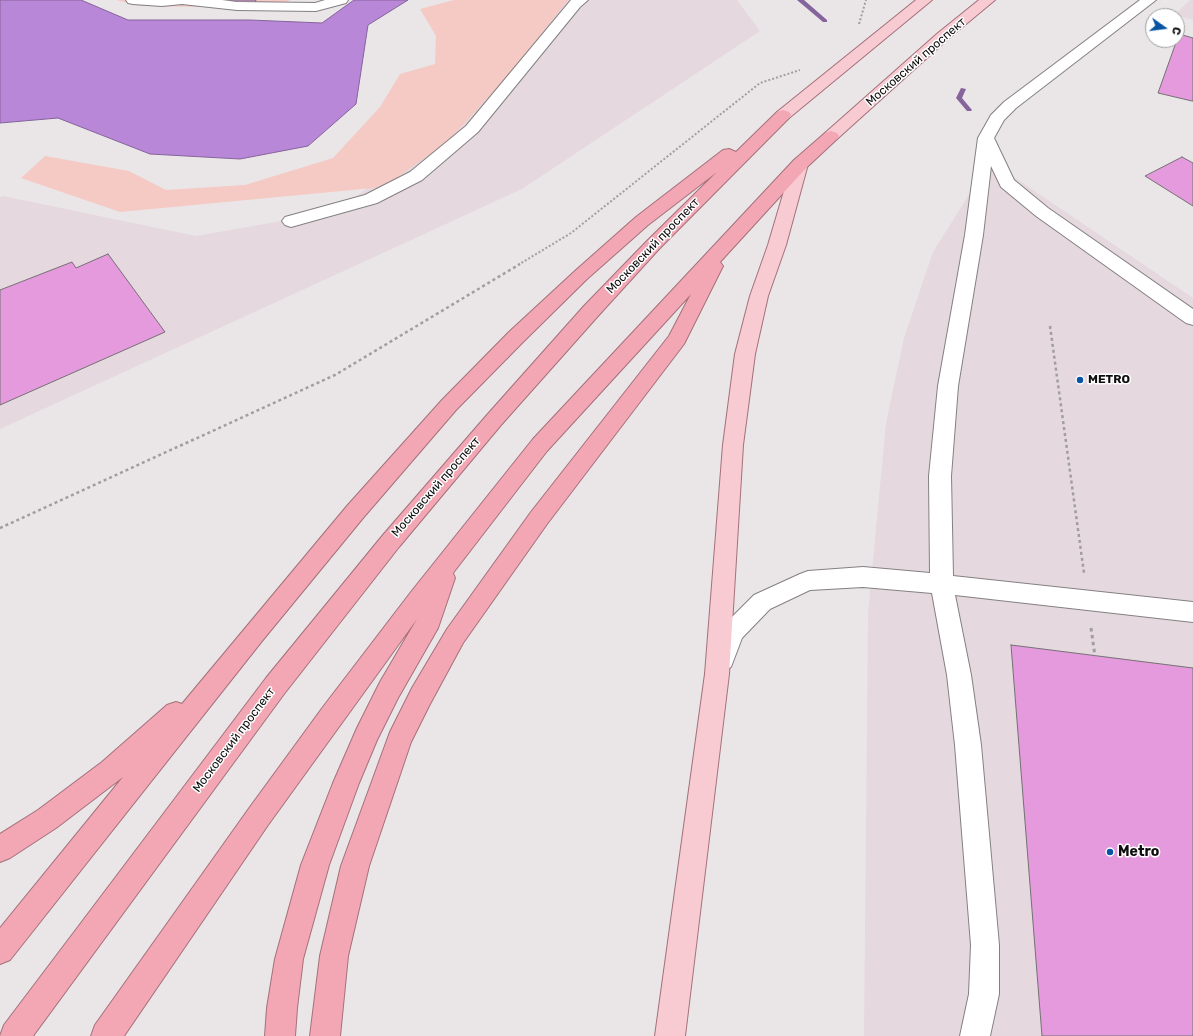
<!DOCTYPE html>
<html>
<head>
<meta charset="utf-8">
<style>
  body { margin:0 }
  #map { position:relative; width:1193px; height:1036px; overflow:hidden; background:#eae6e8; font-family:Rubik,sans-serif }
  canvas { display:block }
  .north { position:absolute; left:1145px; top:8px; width:40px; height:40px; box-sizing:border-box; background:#fff; border:1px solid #9f9f9f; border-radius:50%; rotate:104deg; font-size:11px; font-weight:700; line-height:16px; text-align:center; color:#0f0e0e }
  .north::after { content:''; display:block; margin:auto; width:14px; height:18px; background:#0853a2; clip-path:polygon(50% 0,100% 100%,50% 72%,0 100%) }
</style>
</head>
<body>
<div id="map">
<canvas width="1193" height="1036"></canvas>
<div class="north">С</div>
</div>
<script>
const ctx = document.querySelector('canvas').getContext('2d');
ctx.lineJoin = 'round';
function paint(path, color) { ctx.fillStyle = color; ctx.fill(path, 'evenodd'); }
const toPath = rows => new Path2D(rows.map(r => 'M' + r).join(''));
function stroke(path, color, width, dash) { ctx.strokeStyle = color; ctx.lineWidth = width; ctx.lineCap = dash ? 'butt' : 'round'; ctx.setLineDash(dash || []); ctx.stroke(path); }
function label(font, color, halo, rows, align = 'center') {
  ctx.font = font + ' Rubik,sans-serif'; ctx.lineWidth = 3; ctx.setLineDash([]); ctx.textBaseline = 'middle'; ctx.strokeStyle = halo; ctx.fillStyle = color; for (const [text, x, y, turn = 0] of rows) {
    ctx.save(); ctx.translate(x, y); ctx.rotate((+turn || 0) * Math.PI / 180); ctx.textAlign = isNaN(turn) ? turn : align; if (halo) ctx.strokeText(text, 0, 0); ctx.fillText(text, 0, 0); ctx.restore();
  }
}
paint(toPath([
  [526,0,737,0,760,31,522,189,0,429,0,197,3,196,196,236,339,211,433,133],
  [1190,0,1193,0,1193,20,1174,15],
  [990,161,1193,298,1193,1036,864,1036,868,613,886,423,904,338,933,252]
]), '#e5d8de');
paint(toPath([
  [116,0,291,0,269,8,140,6],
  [454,0,568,0,511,73,447,142,384,187,120,212,21,178,45,156,129,171,166,190,245,185,333,158,380,107,400,74,435,64,436,36,420,9]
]), '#f5c9c4');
const water = toPath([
  [0,0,81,0,128,20,250,20,322,23,354,0,408,0,368,25,356,104,308,146,240,159,150,154,58,118,0,123,0,0]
]);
paint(water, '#b887d8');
stroke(water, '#85639b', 1);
paint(toPath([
  [797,0,804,0,827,20,827,22,823,22,797,0],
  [961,88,966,89,962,98,972,110,971,111,967,111,956,98,961,88]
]), '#85639b');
const building = toPath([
  [221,0,256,0,254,5,221,0],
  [1179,34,1193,38,1193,101,1192,101,1158,93,1179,34],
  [1182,157,1193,163,1193,206,1145,176,1182,157],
  [108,254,165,332,0,405,0,290,72,262,76,268,108,254],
  [1011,645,1193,668,1193,1036,1042,1036,1011,645]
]);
paint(building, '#e59ade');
stroke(building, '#747173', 1);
const minor = toPath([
  [126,0,222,0,237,2,315,3,325,0,348,0,346,3,316,11,237,10,182,4,162,6,133,4,128,3,126,0],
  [571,0,588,0,580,7,478,132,422,180,377,203,291,227,285,225,282,221,285,217,365,195,410,172,466,126,571,0],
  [1140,0,1156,0,1016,108,1004,120,994,138,1014,180,1048,208,1193,309,1193,325,1186,323,1036,216,1001,187,991,166,983,235,958,386,951,476,953,576,1193,602,1193,622,955,595,971,675,981,745,999,945,999,994,990,1036,960,1036,969,994,971,945,955,745,947,675,932,593,863,587,810,590,770,609,742,638,731,667,722,671,713,667,710,660,724,625,754,595,800,574,808,571,863,567,930,573,929,476,938,386,965,235,978,138,991,115,1004,102,1140,0]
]);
const major = toPath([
  [916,0,932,0,789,118,783,120,777,118,775,115,777,112,916,0],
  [979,0,995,0,948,39,837,139,831,141,825,139,823,136,825,133,938,33,979,0],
  [800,159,806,160,808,164,786,245,768,296,755,354,743,445,729,674,685,1036,655,1036,705,674,723,445,735,354,750,296,768,245,792,164,794,160,800,159]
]);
const highway = toPath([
  [783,110,789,112,791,115,789,118,659,249,598,316,501,425,399,547,284,694,33,1036,0,1036,4,1025,266,678,383,535,487,415,584,306,647,241,717,172,648,225,587,279,523,342,456,410,363,518,262,641,10,960,0,964,0,928,123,777,56,828,10,858,0,862,0,834,38,810,102,762,167,705,176,702,182,704,347,506,442,400,509,332,575,271,636,217,723,150,729,149,736,152,777,112,783,110],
  [831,131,837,133,839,136,837,139,806,168,720,262,723,266,684,344,547,524,463,643,430,704,411,742,369,866,348,956,340,1036,310,1036,320,956,341,866,390,732,412,688,447,629,531,512,669,336,691,294,547,451,453,573,455,578,438,628,398,698,377,740,359,783,329,865,303,959,297,1008,295,1036,265,1036,267,1008,275,959,301,865,333,783,357,728,380,682,417,619,268,825,124,1036,91,1036,95,1025,250,807,323,707,411,592,533,439,794,160,825,133,831,131]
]);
stroke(minor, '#848082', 2);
stroke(major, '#a3717a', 2);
stroke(highway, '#a3717a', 2);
stroke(toPath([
  [859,24,866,0],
  [518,265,571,233,760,83,800,70]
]), '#a19ea0', 2, [2, 2]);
stroke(toPath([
  [1050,326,1084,573],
  [0,528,335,375,520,264]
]), '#a19ea0', 2.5, [3, 3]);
stroke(toPath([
  [1091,628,1095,656]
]), '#a19ea0', 3, [3.5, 3.5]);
paint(minor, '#fff');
paint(major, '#f8cad2');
paint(highway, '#f3a6b4');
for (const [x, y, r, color] of [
  [1080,380,4,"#0853a2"],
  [1110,852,4,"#0853a2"]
]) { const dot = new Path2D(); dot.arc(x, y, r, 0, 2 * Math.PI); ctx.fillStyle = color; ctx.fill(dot); stroke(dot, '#fff', 1.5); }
label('12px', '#0f0e0e', '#fff', [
  ["Московский проспект",916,62,-41],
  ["Московский проспект",653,246,-46],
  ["Московский проспект",436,487,-49],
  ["Московский проспект",234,740,-53]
]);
label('bold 12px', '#0f0e0e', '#fff', [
  ["METRO",1088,380]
], 'left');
label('bold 14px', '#0f0e0e', '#fff', [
  ["Metro",1118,852]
], 'left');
</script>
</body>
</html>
